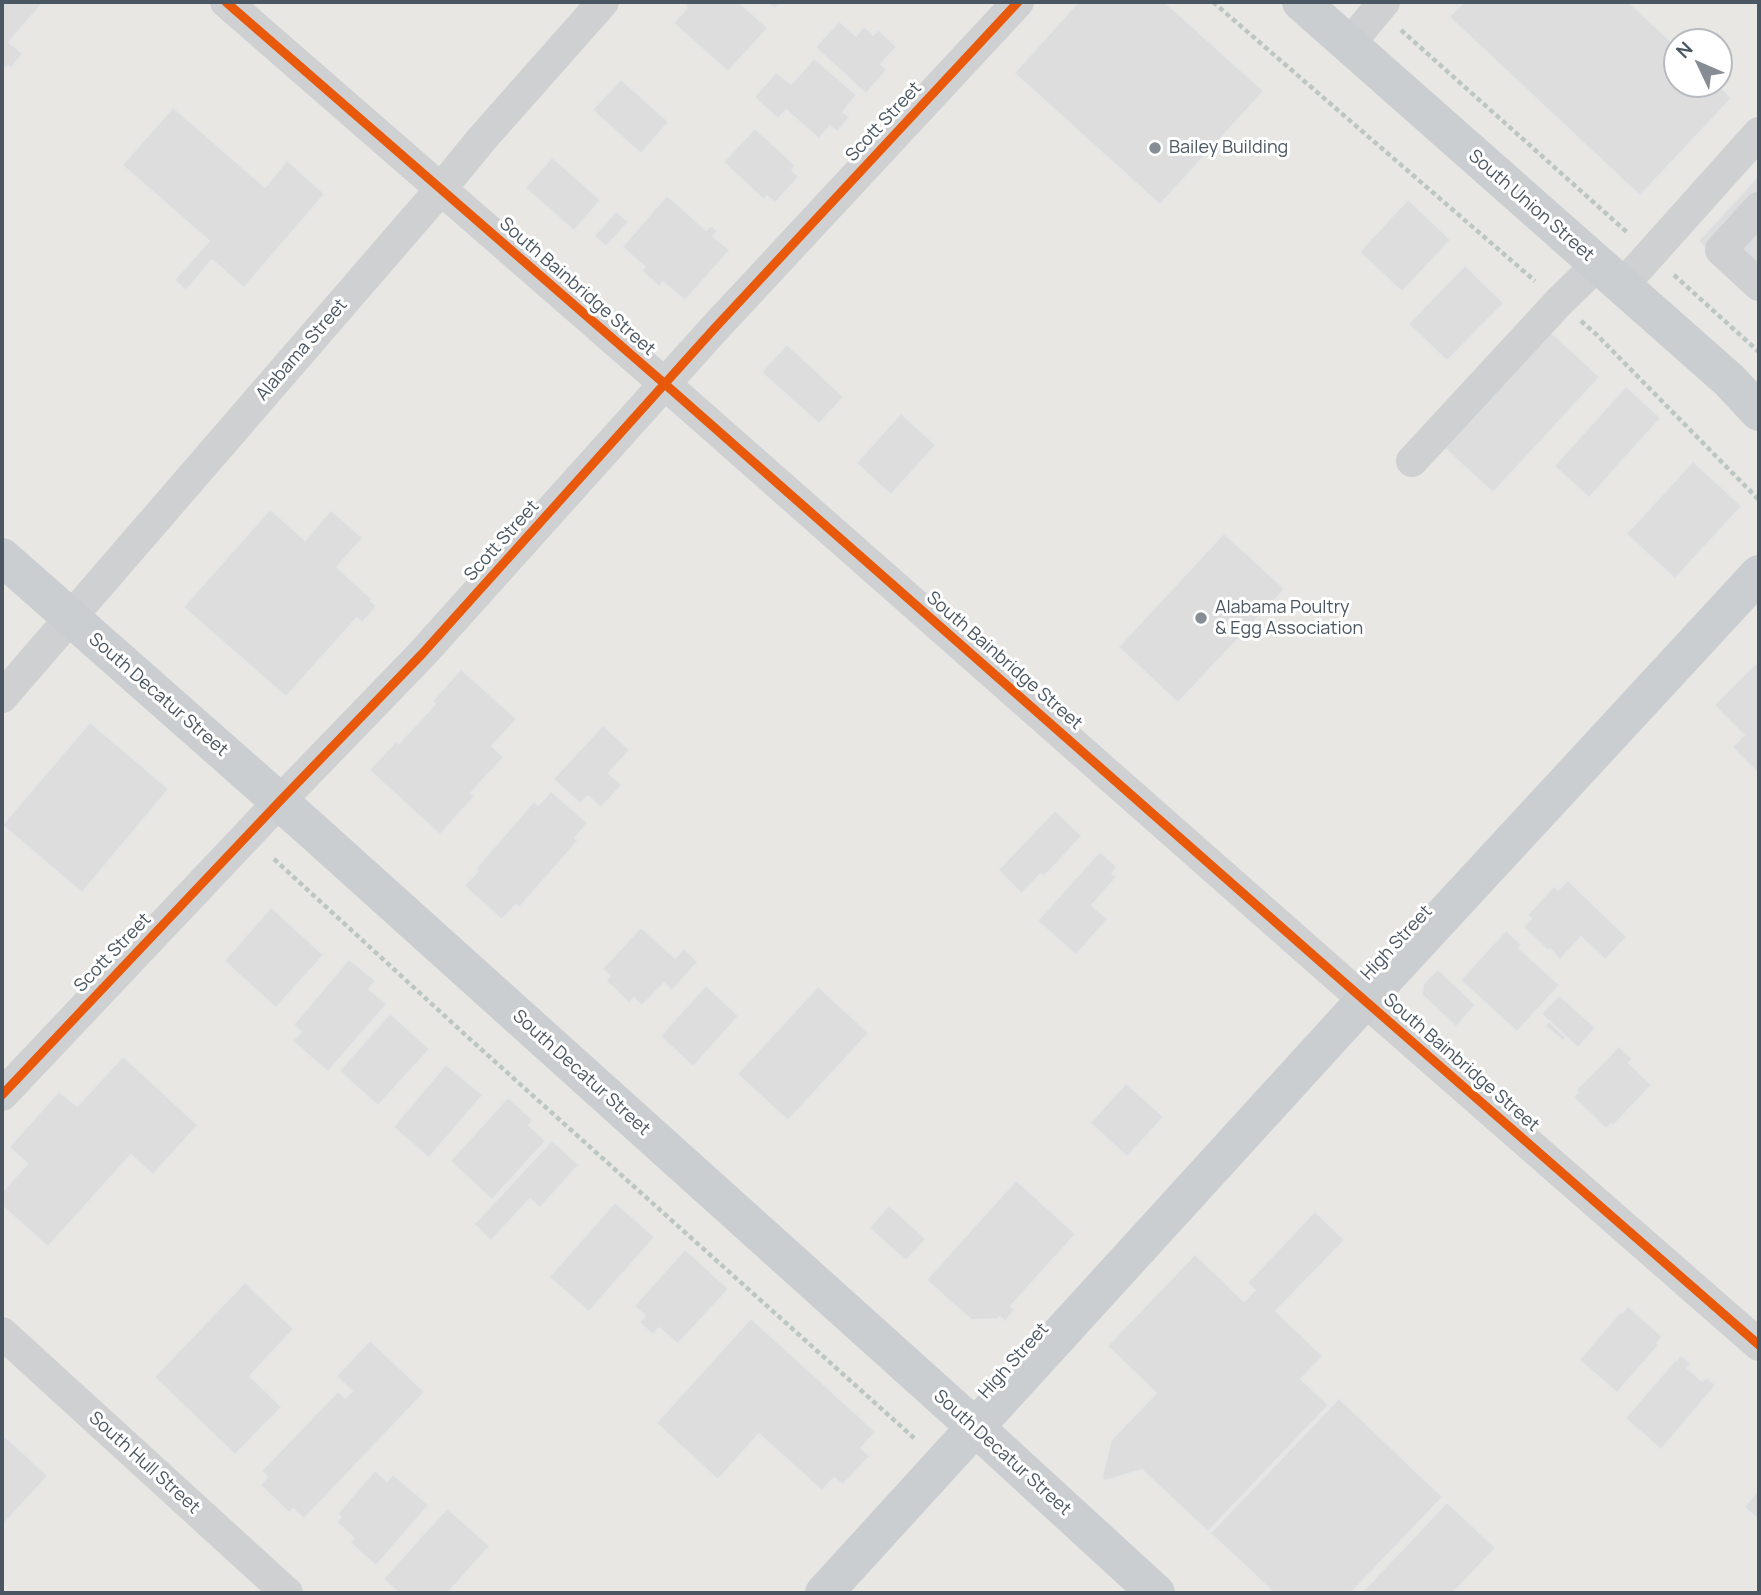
<!DOCTYPE html>
<html>
<head>
<meta charset="utf-8">
<style>
  body { margin:0 }
  #map { position:relative; width:1761px; height:1595px; overflow:hidden; background:#f4f4f4; font-family:Manrope,sans-serif }
  canvas { display:block }
  .frame { position:absolute; inset:0; border:4px solid #4a5661; pointer-events:none }
  .north { position:absolute; left:1663px; top:28px; width:70px; height:70px; box-sizing:border-box; background:#fff; border:2px solid #b7bbc0; border-radius:50%; rotate:314deg; font-size:19px; font-weight:700; line-height:28px; text-align:center; color:#4a5661 }
  .north::after { content:''; display:block; margin:auto; width:24px; height:32px; background:#868d94; clip-path:polygon(50% 0,100% 100%,50% 72%,0 100%) }
</style>
</head>
<body>
<div id="map">
<canvas width="1761" height="1595"></canvas>
<div class="frame"></div>
<div class="north">N</div>
</div>
<script>
const ctx = document.querySelector('canvas').getContext('2d');
ctx.lineJoin = 'round';
function paint(path, color) { ctx.fillStyle = color; ctx.fill(path, 'evenodd'); }
const toPath = rows => new Path2D(rows.map(r => 'M' + r).join(''));
function stroke(path, color, width, dash) { ctx.strokeStyle = color; ctx.lineWidth = width; ctx.lineCap = dash ? 'butt' : 'round'; ctx.setLineDash(dash || []); ctx.stroke(path); }
function label(font, color, halo, rows, align = 'center') {
  ctx.font = font + ' Manrope,sans-serif'; ctx.lineWidth = 6; ctx.setLineDash([]); ctx.textBaseline = 'middle'; ctx.strokeStyle = halo; ctx.fillStyle = color; for (const [text, x, y, turn = 0] of rows) {
    ctx.save(); ctx.translate(x, y); ctx.rotate((+turn || 0) * Math.PI / 180); ctx.textAlign = isNaN(turn) ? turn : align; if (halo) ctx.strokeText(text, 0, 0); ctx.fillText(text, 0, 0); ctx.restore();
  }
}
paint(toPath([
  [2,2,1759,2,1759,1593,2,1593],
  [1677,42,1719,42,1719,84,1677,84]
]), '#e8e7e3');
const building = toPath([
  [2,2,44,2,9,42,23,54,11,68,8,66,6,69,2,64,2,2],
  [688,2,739,2,768,28,728,72,673,23,687,8,685,5,688,2],
  [766,2,781,2,775,9,766,2],
  [1078,2,1165,2,1264,91,1160,205,1014,73,1078,2],
  [1464,2,1629,2,1677,47,1677,84,1717,84,1732,98,1640,196,1449,17,1464,2],
  [839,21,856,36,864,26,873,35,878,29,897,47,881,64,887,70,866,94,815,47,839,21],
  [814,58,857,95,843,112,850,117,837,132,830,126,819,139,786,110,778,119,754,97,776,72,791,84,814,58],
  [621,79,669,122,641,154,592,110,621,79],
  [173,107,265,187,287,160,325,194,244,288,212,260,186,291,174,280,209,241,122,165,173,107],
  [755,128,796,166,792,170,799,177,775,203,767,196,764,200,723,162,755,128],
  [552,157,601,200,574,231,525,188,552,157],
  [1759,175,1759,299,1698,241,1759,175],
  [667,195,706,230,711,225,718,231,713,236,730,250,685,301,663,282,659,287,641,270,645,267,622,247,667,195],
  [1408,199,1451,240,1402,292,1359,252,1408,199],
  [616,211,629,222,606,247,594,236,616,211],
  [1465,265,1504,303,1447,361,1408,324,1465,265],
  [1550,331,1600,377,1493,493,1443,447,1550,331],
  [787,344,844,397,819,424,761,372,787,344],
  [1626,386,1661,418,1589,498,1554,466,1626,386],
  [901,413,936,445,891,495,856,463,901,413],
  [1693,461,1742,506,1675,579,1626,534,1693,461],
  [270,509,305,540,331,510,363,538,337,567,373,600,371,601,377,606,362,623,357,618,286,697,183,607,270,509],
  [1224,533,1285,589,1178,703,1118,647,1224,533],
  [1756,663,1759,666,1759,774,1732,747,1744,735,1714,705,1756,663],
  [461,669,517,719,492,746,504,757,471,793,475,796,440,835,369,770,396,741,399,743,435,704,432,701,461,669],
  [90,722,169,789,82,893,2,825,90,722],
  [603,725,630,750,609,773,622,785,601,808,588,796,580,804,553,779,603,725],
  [551,791,588,823,575,838,578,841,519,908,516,905,502,920,464,886,478,871,475,869,534,801,538,805,551,791],
  [1055,810,1082,836,1044,877,1041,874,1022,894,998,870,1055,810],
  [1100,851,1117,867,1112,874,1117,877,1092,905,1108,919,1076,955,1037,921,1100,851],
  [1568,880,1627,937,1605,960,1581,937,1560,960,1550,949,1548,951,1523,927,1531,919,1527,915,1554,886,1558,890,1568,880],
  [271,907,324,955,276,1008,224,961,271,907],
  [641,927,675,958,684,948,698,962,672,991,664,983,642,1006,634,998,629,1003,606,981,610,976,602,969,641,927],
  [1506,930,1522,945,1519,948,1560,985,1517,1032,1460,980,1506,930],
  [349,959,376,981,369,989,387,1004,328,1072,292,1041,301,1032,293,1025,349,959],
  [1438,969,1476,1005,1456,1027,1422,995,1423,984,1438,969],
  [706,985,739,1016,693,1067,660,1036,706,985],
  [818,986,869,1033,788,1121,737,1074,818,986],
  [1559,995,1596,1028,1578,1048,1541,1014,1559,995],
  [390,1013,430,1049,378,1106,339,1071,390,1013],
  [1549,1021,1566,1037,1563,1041,1545,1026,1549,1021],
  [1619,1046,1633,1059,1629,1063,1652,1085,1613,1126,1611,1124,1606,1129,1573,1097,1578,1092,1576,1090,1619,1046],
  [123,1056,198,1125,153,1175,131,1155,48,1247,2,1206,2,1192,27,1164,9,1147,59,1091,77,1106,123,1056],
  [446,1064,483,1095,429,1158,393,1127,446,1064],
  [1126,1083,1164,1117,1127,1157,1090,1123,1126,1083],
  [508,1097,533,1120,529,1125,546,1141,492,1200,450,1161,508,1097],
  [552,1140,579,1165,540,1208,530,1199,491,1241,474,1224,552,1140],
  [1016,1180,1076,1234,1011,1306,1015,1310,1005,1322,1000,1317,998,1319,971,1320,926,1280,1016,1180],
  [615,1202,655,1237,589,1312,549,1277,615,1202],
  [889,1205,926,1239,906,1261,869,1228,889,1205],
  [1315,1211,1345,1240,1276,1311,1323,1356,1301,1379,1329,1405,1208,1532,1142,1470,1104,1481,1102,1478,1111,1440,1156,1393,1107,1346,1195,1254,1244,1301,1255,1290,1247,1283,1315,1211],
  [685,1249,729,1289,678,1344,659,1328,653,1335,639,1322,645,1316,634,1306,685,1249],
  [245,1282,294,1329,250,1376,282,1407,235,1455,154,1377,245,1282],
  [1628,1306,1662,1336,1657,1343,1659,1345,1617,1393,1579,1360,1621,1311,1622,1313,1628,1306],
  [751,1318,876,1432,861,1448,870,1456,843,1485,834,1478,822,1491,759,1434,718,1480,656,1423,751,1318],
  [370,1340,425,1392,304,1519,293,1509,289,1513,260,1485,267,1477,261,1471,338,1391,345,1398,352,1391,336,1376,370,1340],
  [1681,1355,1691,1363,1687,1368,1702,1381,1706,1377,1716,1385,1661,1450,1625,1418,1676,1359,1677,1360,1681,1355],
  [1339,1398,1443,1497,1351,1593,1274,1593,1210,1533,1339,1398],
  [5,1436,48,1476,2,1526,2,1440,5,1436],
  [375,1470,387,1481,393,1474,429,1505,376,1566,350,1543,354,1538,336,1522,341,1517,337,1514,375,1470],
  [1759,1489,1759,1520,1744,1507,1759,1489],
  [1447,1502,1496,1548,1453,1593,1361,1593,1447,1502],
  [447,1508,490,1546,448,1593,399,1593,383,1579,447,1508]
]);
paint(building, '#ddddde');
stroke(building, '#e5e6e7', 2);
stroke(toPath([
  [1213,2,1535,281],
  [1401,30,1629,234],
  [1674,275,1759,352],
  [1581,321,1597,335,1759,500],
  [274,859,472,1041,914,1438]
]), '#bcc7c4', 4.5, [5, 3.5]);
stroke(toPath([
  [226,2,666,385,1339,978,1759,1345],
  [1349,44,1384,2],
  [1759,208,1721,250,1759,285],
  [1622,286,1759,133],
  [1412,461,1559,302,1598,264],
  [2,697,441,189,480,141,603,2],
  [2,1095,279,802,422,654,713,330,1018,2],
  [2,1333,287,1593]
]), '#ced0d2', 32);
stroke(toPath([
  [1301,2,1729,380,1759,412],
  [2,557,306,825,975,1427,1156,1593],
  [824,1593,1365,1000,1759,574]
]), '#caced1', 38);
stroke(toPath([
  [226,2,666,385,1339,978,1759,1345],
  [2,1095,279,802,422,654,713,330,1018,2]
]), '#e8590c', 9);
for (const [x, y, r, color] of [
  [1155,148,7,"#868d94"],
  [1201,618,7,"#868d94"]
]) { const dot = new Path2D(); dot.arc(x, y, r, 0, 2 * Math.PI); ctx.fillStyle = color; ctx.fill(dot); stroke(dot, '#fff', 2.5); }
label('18px', '#4a5661', '#fff', [
  ["Scott Street",884,122,-47],
  ["South Union Street",1531,206,41],
  ["South Bainbridge Street",577,287,41],
  ["Alabama Street",302,350,-49],
  ["Scott Street",502,541,-48],
  ["South Bainbridge Street",1004,661,41],
  ["South Decatur Street",158,695,41],
  ["High Street",1397,943,-47],
  ["Scott Street",113,953,-46],
  ["South Bainbridge Street",1461,1063,41],
  ["South Decatur Street",581,1073,42],
  ["High Street",1014,1361,-48],
  ["South Decatur Street",1002,1453,42],
  ["South Hull Street",144,1463,42]
]);
label('18px', '#4a5661', '#fff', [
  ["Bailey Building",1169,148],
  ["Alabama Poultry",1215,608],
  ["& Egg Association",1215,629]
], 'left');
</script>
</body>
</html>
